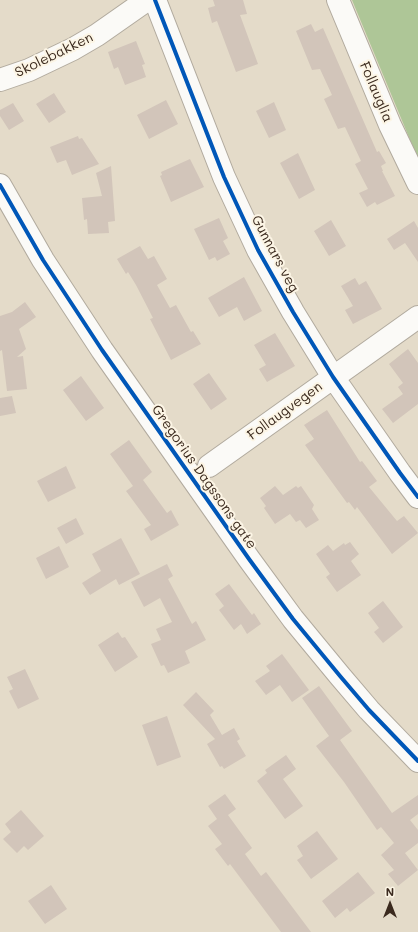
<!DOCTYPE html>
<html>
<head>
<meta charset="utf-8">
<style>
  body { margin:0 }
  #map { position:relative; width:418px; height:932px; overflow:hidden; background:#e4dbc9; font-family:Mali,sans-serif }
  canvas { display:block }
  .north { position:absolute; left:370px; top:884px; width:40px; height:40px; -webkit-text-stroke:3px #fcf5e5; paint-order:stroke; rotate:0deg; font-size:11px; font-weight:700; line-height:16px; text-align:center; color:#3b2a1e }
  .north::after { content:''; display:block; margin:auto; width:14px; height:18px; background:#3b2a1e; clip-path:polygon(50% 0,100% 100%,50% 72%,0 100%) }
</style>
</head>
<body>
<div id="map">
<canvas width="418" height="932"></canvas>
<div class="north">N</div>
</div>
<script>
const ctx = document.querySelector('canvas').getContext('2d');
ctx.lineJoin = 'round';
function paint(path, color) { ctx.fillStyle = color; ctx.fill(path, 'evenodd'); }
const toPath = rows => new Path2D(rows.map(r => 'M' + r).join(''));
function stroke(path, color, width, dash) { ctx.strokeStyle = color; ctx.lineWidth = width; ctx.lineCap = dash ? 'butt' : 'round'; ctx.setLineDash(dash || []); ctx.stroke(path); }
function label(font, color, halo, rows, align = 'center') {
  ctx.font = font + ' Mali,sans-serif'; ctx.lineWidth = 4; ctx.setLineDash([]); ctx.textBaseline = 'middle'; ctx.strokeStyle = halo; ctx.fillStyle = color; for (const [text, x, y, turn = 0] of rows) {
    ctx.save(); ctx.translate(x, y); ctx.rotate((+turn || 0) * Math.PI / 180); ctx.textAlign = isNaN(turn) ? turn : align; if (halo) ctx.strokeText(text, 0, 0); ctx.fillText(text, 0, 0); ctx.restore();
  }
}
paint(toPath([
  [352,0,418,0,418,159]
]), '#aec697');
paint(toPath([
  [213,0,243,0,247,14,240,15,258,64,236,72,217,21,212,23,208,8,215,6],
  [311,24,315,32,323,28,377,152,379,151,386,163,381,166,383,171,382,171,395,196,377,205,375,202,367,207,359,193,368,189,355,164,361,161,345,127,338,129,324,99,332,95,320,69,312,70,296,31],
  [136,41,145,64,142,65,146,77,125,85,118,67,114,69,108,52],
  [54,93,66,112,49,123,36,104],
  [166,100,178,124,149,139,137,115],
  [274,102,286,130,269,138,256,111],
  [13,103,24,121,9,130,0,116,0,110],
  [78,136,79,139,82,138,99,164,72,175,66,160,57,163,50,147],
  [298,153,315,190,299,199,280,163],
  [190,159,204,187,171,202,160,176,162,175,161,172],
  [111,166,115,221,108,222,109,233,88,234,87,219,84,220,82,198,102,196,96,173],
  [219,218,228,238,223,241,230,254,217,261,215,257,209,260,194,229],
  [331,220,346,246,329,256,314,231],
  [414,221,418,228,418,262,405,243,394,250,387,239],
  [140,246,148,259,154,256,167,279,157,285,170,308,176,305,191,332,193,331,201,344,171,360,150,319,153,318,136,285,128,272,126,274,117,259],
  [244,277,262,311,244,321,237,307,219,317,208,298],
  [355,278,359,285,366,281,382,309,353,324,345,310,353,306,341,286],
  [25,302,36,317,19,329,26,349,17,357,23,356,27,389,7,391,2,350,0,351,0,316,12,312],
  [275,333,295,366,267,382,259,369,266,365,254,345],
  [408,349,418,363,418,404,393,423,382,409,403,394,398,387,403,383,389,364],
  [209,373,227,399,211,410,193,384],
  [81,376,104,408,86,421,63,390],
  [12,396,16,413,0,416,0,398],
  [327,410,360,462,362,461,377,481,369,487,397,521,404,516,418,533,392,554,357,507,355,510,349,502,347,503,305,445,314,439,304,425],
  [129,440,152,472,143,480,167,513,171,510,179,525,151,541,144,529,151,525,126,491,133,486,110,454],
  [66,466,76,488,48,502,37,481],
  [275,486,283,495,296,486,298,488,301,486,314,505,312,509,319,520,306,528,300,520,296,522,290,514,275,524,264,508,266,506,260,498],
  [76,518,84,534,66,544,57,528],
  [121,538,140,574,119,585,116,579,90,595,82,583,101,571,92,554],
  [350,542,359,554,351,561,361,575,337,592,326,577,330,574,316,554,328,545,333,551,344,543,345,545],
  [59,546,69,567,46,579,36,558],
  [167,564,173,576,168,579,192,624,196,621,206,640,185,651,190,663,168,673,164,665,161,666,151,644,161,640,156,629,172,622,160,598,144,607,131,582],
  [229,584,252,615,254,613,261,624,247,634,241,624,234,630,219,610,224,606,215,594],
  [383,601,403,627,383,643,374,632,379,628,368,613],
  [118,632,122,638,125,637,138,657,115,672,98,645],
  [282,654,309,690,292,702,280,685,266,695,255,681,270,671,266,666],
  [25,669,39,699,18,709,9,691,13,689,7,677],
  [319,686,352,731,340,740,392,813,418,795,418,814,410,820,418,830,418,843,405,853,418,870,398,886,388,874,394,870,381,855,394,843,381,827,377,830,344,782,316,746,329,736,302,698],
  [196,692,214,711,210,715,222,735,234,728,240,739,237,741,246,756,224,769,222,766,220,767,207,744,215,739,183,705],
  [167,716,181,757,157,766,142,725],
  [286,755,296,769,283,779,303,806,285,819,257,781,267,773,265,770],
  [225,794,236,809,228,815,252,848,245,854,261,876,266,872,311,932,281,932,230,864,228,866,215,849,222,844,208,826,217,819,208,806],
  [21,810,44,836,28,850,24,846,17,853,3,839,11,832,5,824],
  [317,831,338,859,311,879,297,860,303,856,297,846],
  [358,872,375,893,350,912,347,908,335,918,322,901],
  [51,885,67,909,45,924,28,901]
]), '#d2c5ba');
const minor = toPath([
  [155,0,224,177,258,250,293,312,333,377,400,473,418,497],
  [338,0,390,125,418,183],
  [0,80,29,70,73,49,97,35,147,0],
  [0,185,43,260,102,350,249,559,293,619,340,676,369,710,418,761],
  [209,466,418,317]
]);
stroke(minor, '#b1aa9e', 24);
stroke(minor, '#fbfaf7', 22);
stroke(toPath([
  [155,0,224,177,258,250,293,312,333,377,400,473,418,497],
  [0,185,43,260,102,350,249,559,293,619,340,676,369,710,418,761]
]), '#0057b8', 4);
label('14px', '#3b2a1e', '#fcf5e5', [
  ["Skolebakken",54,55,-26],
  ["Follauglia",376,92,67],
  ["Gunnars veg",275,254,62],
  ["Follaugvegen",285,411,-36],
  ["Gregorius Dagssons gate",204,477,55]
]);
</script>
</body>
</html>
